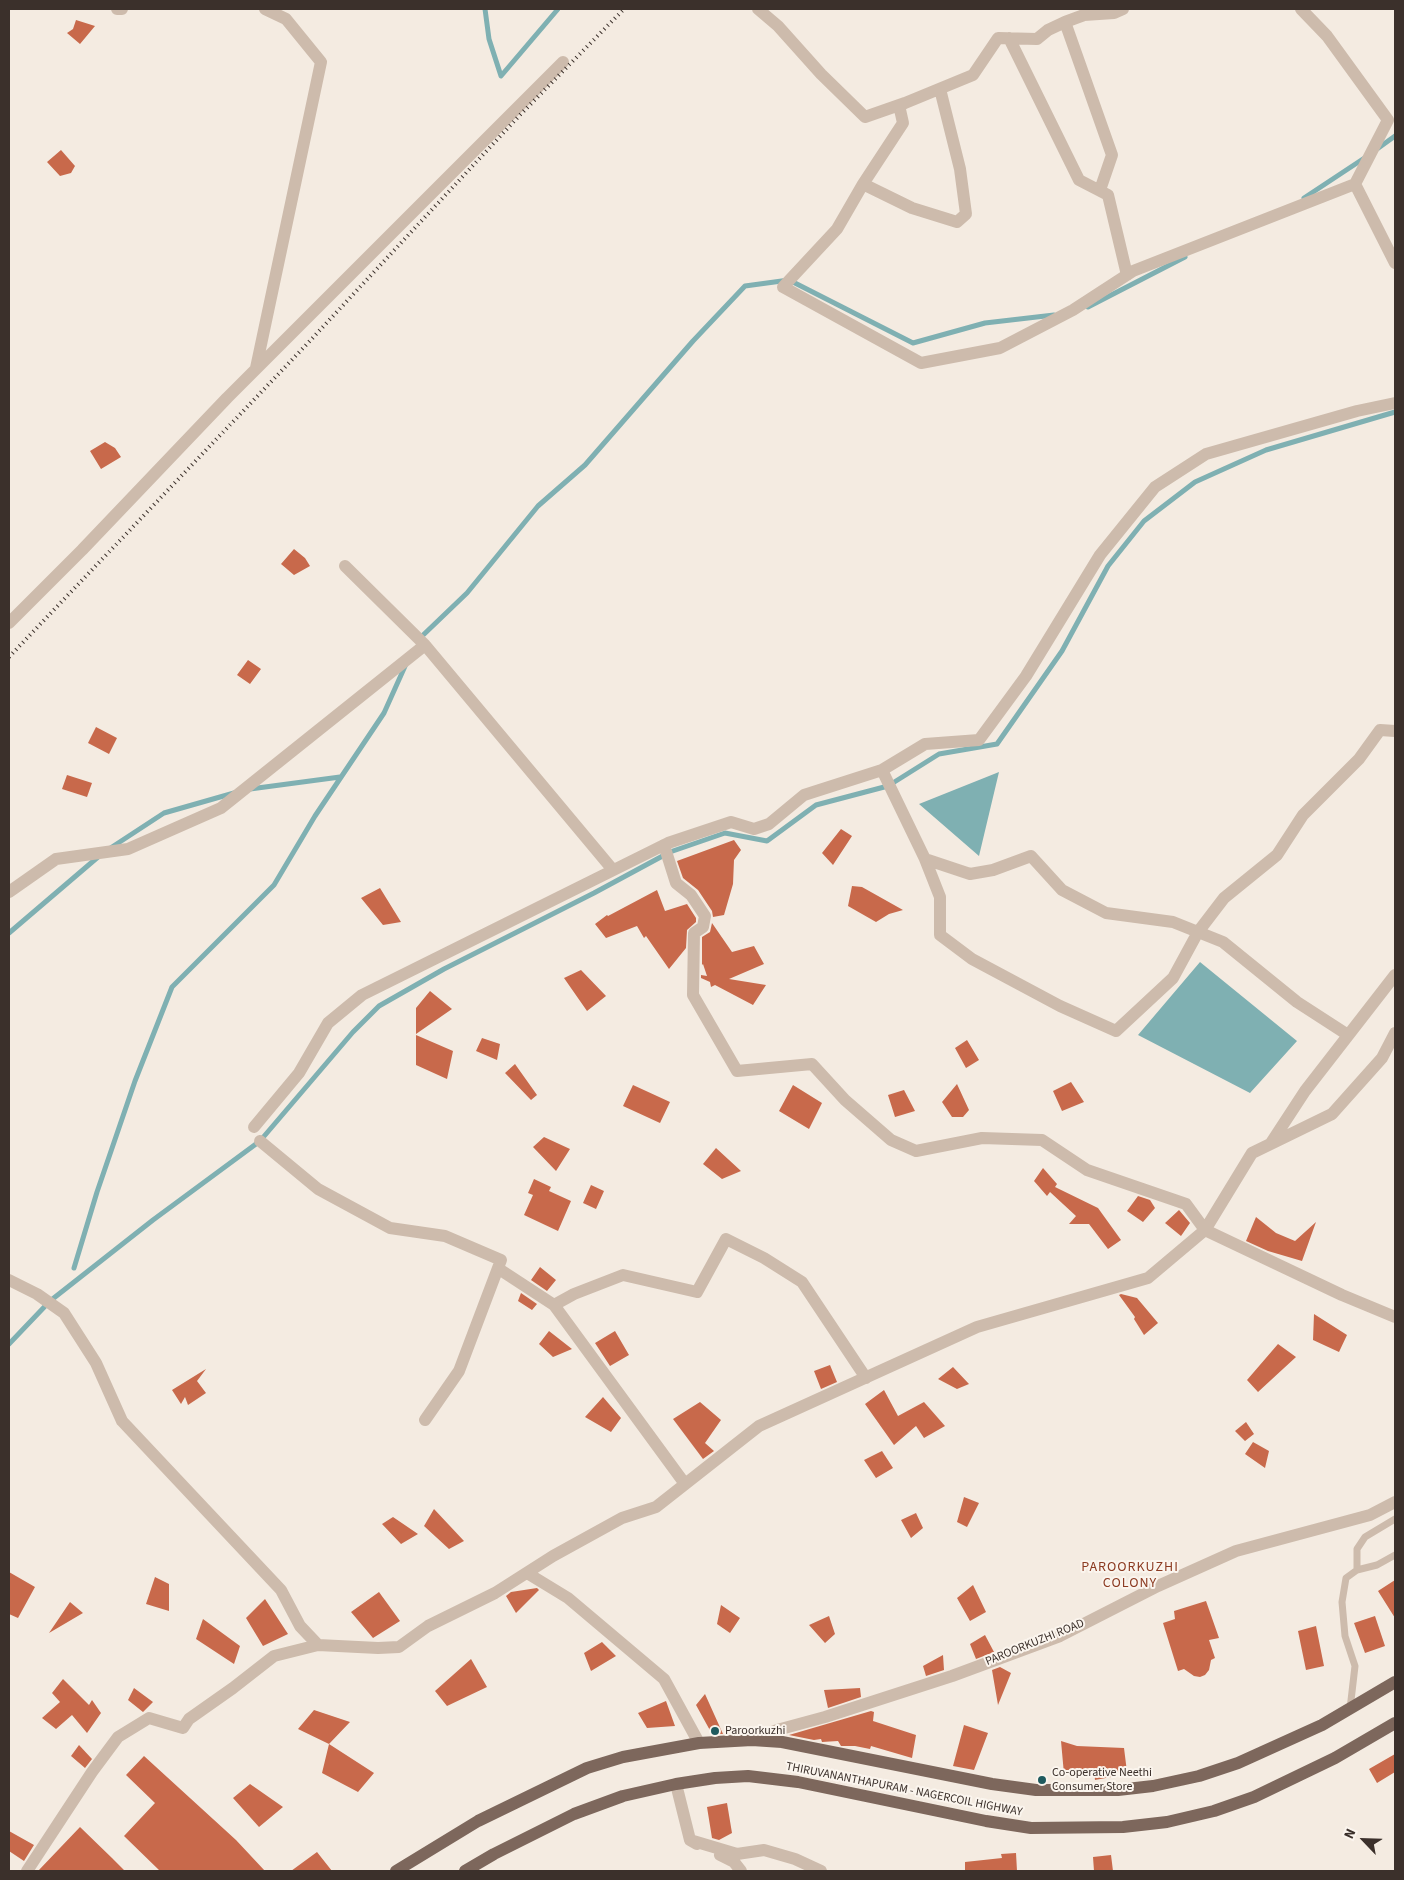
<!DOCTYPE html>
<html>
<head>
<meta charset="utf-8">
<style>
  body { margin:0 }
  #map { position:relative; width:1404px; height:1880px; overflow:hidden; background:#f4ebe1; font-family:"Source Sans 3",sans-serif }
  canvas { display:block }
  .frame { position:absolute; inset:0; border:10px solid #3b302b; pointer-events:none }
  .north { position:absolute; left:1339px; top:1815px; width:50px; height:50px; -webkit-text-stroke:4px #fbf5ee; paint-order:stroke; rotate:294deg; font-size:14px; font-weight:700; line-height:20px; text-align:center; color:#3b302b }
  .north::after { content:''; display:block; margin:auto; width:18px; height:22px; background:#3b302b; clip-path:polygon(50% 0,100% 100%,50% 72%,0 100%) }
</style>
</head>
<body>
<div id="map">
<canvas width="1404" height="1880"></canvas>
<div class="frame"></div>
<div class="north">N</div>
</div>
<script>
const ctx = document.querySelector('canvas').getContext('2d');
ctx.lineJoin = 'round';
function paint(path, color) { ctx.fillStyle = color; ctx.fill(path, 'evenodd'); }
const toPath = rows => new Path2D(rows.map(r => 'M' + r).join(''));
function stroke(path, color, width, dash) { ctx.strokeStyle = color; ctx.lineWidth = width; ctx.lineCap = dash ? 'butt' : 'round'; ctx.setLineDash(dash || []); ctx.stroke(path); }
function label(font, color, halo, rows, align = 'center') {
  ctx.font = font + ' "Source Sans 3",sans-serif'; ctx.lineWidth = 4; ctx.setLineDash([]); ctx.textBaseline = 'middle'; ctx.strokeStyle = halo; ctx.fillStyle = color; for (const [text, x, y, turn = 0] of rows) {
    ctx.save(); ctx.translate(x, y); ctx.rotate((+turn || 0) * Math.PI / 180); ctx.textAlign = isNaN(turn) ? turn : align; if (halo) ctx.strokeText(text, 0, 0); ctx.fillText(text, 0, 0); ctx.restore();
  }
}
paint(toPath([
  [999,772,979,856,919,804],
  [1200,962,1297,1041,1250,1093,1138,1035]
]), '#7fb0b2');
stroke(toPath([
  [485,9,489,39,501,76,558,9],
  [1377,149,1395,136],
  [1304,198,1366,157],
  [1088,307,1185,257],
  [419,639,467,593,538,506,585,465,693,341,745,286,789,280,913,343,985,323,1054,315],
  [250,789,340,777],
  [109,849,164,813,234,793],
  [9,933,98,857],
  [74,1268,97,1192,135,1081,172,987,274,885,315,816,384,713,406,664],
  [9,1344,50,1301,153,1220,260,1141,353,1032,379,1006,444,969,594,893,670,852,725,833,767,841,816,805,888,786,939,754,997,744,1062,651,1108,566,1144,521,1195,482,1266,450,1395,412]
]), '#7fb0b2', 5);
paint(toPath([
  [76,20,95,26,80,44,67,33,73,29],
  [61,150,75,166,71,173,60,176,47,162],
  [105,442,115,448,121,457,101,469,90,451],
  [294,549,305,558,310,566,294,575,281,564],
  [248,660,261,669,250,684,237,675],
  [96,727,117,738,109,754,88,743],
  [67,775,92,783,87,797,62,789],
  [841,829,852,836,833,865,822,853],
  [734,840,741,850,734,860,733,884,724,915,713,917,712,911,698,890,683,878,677,861],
  [852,886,862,887,903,910,889,914,876,922,848,906],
  [380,888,401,922,383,925,361,898],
  [657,890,665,911,687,904,696,918,696,922,687,930,686,948,669,969,646,936,644,938,637,926,606,938,595,924,607,915,608,916],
  [712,923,732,952,754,946,764,964,729,979,766,985,753,1005,715,985,711,987,710,982,701,978,701,975,707,976,703,964,702,965,702,937,710,932],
  [581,970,606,996,587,1011,564,978],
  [430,991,452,1009,416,1034,416,1008],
  [416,1035,453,1051,447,1079,416,1065],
  [482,1038,500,1044,497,1060,476,1051],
  [967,1040,979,1060,966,1068,955,1048],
  [515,1064,537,1095,531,1100,505,1073],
  [1071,1082,1084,1102,1062,1111,1053,1091],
  [957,1084,969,1110,963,1117,952,1117,942,1102],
  [633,1085,670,1102,660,1123,623,1106],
  [793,1085,822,1103,809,1129,779,1111],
  [904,1090,915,1111,895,1117,888,1095],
  [544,1137,570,1149,556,1171,533,1147],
  [716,1148,741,1171,722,1179,703,1164],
  [1043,1168,1057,1184,1055,1187,1098,1208,1121,1240,1108,1249,1089,1224,1069,1224,1076,1216,1050,1192,1047,1196,1034,1181],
  [534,1179,551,1187,549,1191,571,1201,558,1231,524,1215,533,1195,528,1193],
  [591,1185,604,1191,596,1209,583,1203],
  [1138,1196,1150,1200,1155,1208,1143,1222,1127,1211],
  [1179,1210,1190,1223,1181,1236,1165,1223],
  [1256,1217,1276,1233,1295,1241,1316,1222,1302,1261,1268,1251,1246,1241],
  [540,1267,556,1280,547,1291,531,1280],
  [521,1293,537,1304,532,1310,518,1301],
  [1121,1294,1137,1298,1158,1323,1144,1335,1134,1319,1135,1317,1119,1295],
  [1314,1314,1347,1335,1339,1352,1313,1340],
  [549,1331,572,1349,553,1357,539,1344],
  [615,1331,629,1355,610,1366,595,1343],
  [1278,1344,1296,1357,1258,1392,1247,1380],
  [830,1365,837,1382,821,1389,814,1371],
  [953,1367,969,1384,957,1389,938,1379],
  [206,1369,197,1381,206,1393,188,1405,185,1397,181,1404,172,1390],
  [884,1390,898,1416,924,1402,945,1426,924,1438,916,1426,894,1445,865,1404],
  [603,1397,621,1418,611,1432,585,1417],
  [700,1402,721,1420,705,1443,714,1451,703,1459,673,1419],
  [1246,1422,1254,1434,1245,1441,1235,1431],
  [1253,1442,1269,1451,1265,1468,1245,1454],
  [882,1451,893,1468,876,1478,864,1460],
  [964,1497,979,1503,967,1527,957,1522],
  [434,1509,464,1541,449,1549,424,1526],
  [916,1513,923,1528,911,1538,901,1520],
  [393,1517,418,1534,401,1544,382,1524],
  [9,1572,35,1587,18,1618,9,1614],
  [155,1577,169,1584,169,1611,146,1604],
  [1395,1580,1395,1618,1378,1591],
  [973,1585,986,1612,970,1621,957,1598],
  [537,1588,539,1590,516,1613,506,1596,511,1592],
  [379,1592,400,1621,373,1638,351,1612],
  [265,1599,288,1634,263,1646,246,1618],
  [1206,1601,1219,1638,1209,1640,1215,1658,1211,1660,1209,1670,1205,1675,1200,1677,1194,1676,1184,1669,1178,1671,1163,1623,1175,1619,1174,1611],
  [70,1602,83,1613,49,1633],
  [721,1605,740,1618,730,1633,717,1624],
  [829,1616,835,1634,825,1643,809,1625],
  [1375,1616,1385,1646,1365,1653,1354,1623],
  [203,1619,240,1646,234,1664,196,1639],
  [1316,1626,1324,1666,1306,1670,1298,1631],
  [985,1635,994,1652,976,1659,970,1644],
  [602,1642,616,1656,591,1671,584,1653],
  [943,1655,944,1670,926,1676,923,1666],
  [471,1659,487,1687,447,1706,435,1691],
  [1000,1667,1011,1673,998,1705,992,1670],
  [63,1679,89,1705,92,1700,101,1713,87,1733,72,1715,56,1729,42,1718,60,1702,52,1693],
  [134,1688,153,1702,143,1712,128,1700],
  [860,1688,861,1697,828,1708,824,1690],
  [705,1694,723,1734,712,1734,696,1705],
  [666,1701,675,1726,647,1728,638,1713],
  [314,1710,350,1722,329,1744,298,1729],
  [871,1711,874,1712,873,1721,916,1735,912,1758,871,1746,870,1749,855,1746,841,1746,838,1741,822,1742,821,1739,814,1740,789,1735],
  [964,1725,988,1733,974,1770,953,1766],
  [1061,1741,1077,1746,1124,1748,1127,1772,1110,1773,1111,1777,1095,1780,1094,1772,1064,1774],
  [329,1744,374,1773,358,1792,322,1773],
  [79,1745,92,1759,85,1768,71,1756],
  [1395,1754,1395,1772,1377,1783,1369,1769],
  [144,1756,236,1840,265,1871,160,1871,124,1836,155,1803,126,1775],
  [250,1784,283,1807,259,1827,233,1798],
  [727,1803,732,1833,719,1840,712,1838,707,1807],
  [80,1827,112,1858,125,1871,38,1871],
  [9,1831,34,1845,24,1861,9,1851],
  [317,1852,332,1871,291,1871],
  [1016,1853,1017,1871,965,1871,965,1862,1002,1858,1001,1854],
  [1111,1855,1113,1871,1094,1871,1093,1857]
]), '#c8694b');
stroke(toPath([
  [1357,1570,1357,1549,1365,1537,1395,1519],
  [1350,1709,1355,1666,1345,1636,1342,1602,1346,1578,1357,1570,1377,1565,1395,1555]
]), '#cdbbac', 7);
stroke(toPath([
  [117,9,122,9],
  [758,9,778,26,821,74,865,117,905,103,973,75,998,38,1037,39,1048,30,1065,22,1084,15,1114,13,1123,9],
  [1065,22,1112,155,1100,190],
  [1009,38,1079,180,1108,195,1127,275],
  [899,105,903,123,863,184,837,229,783,287,921,363,1000,348,1073,310,1133,271,1355,184,1388,120,1327,36,1301,9],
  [863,184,912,208,957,222,966,214,960,169,940,89],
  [1355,184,1395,263],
  [256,368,321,62,286,19,265,9],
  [345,566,425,645,613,870],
  [9,623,82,550,227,398,563,62],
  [882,770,925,859,940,897,940,935,972,959,1060,1006,1116,1031,1173,978,1198,932,1224,898,1277,855,1303,815,1359,759,1380,730,1395,731],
  [664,845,676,883,691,895,705,916,703,927,694,933,693,995,737,1071,812,1064,845,1100,891,1140,916,1151,982,1138,1042,1140,1087,1170,1186,1204,1205,1230,1342,1295,1395,1317],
  [925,859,970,874,993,870,1031,856,1062,890,1106,913,1173,922,1223,942,1297,1002,1348,1035],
  [9,892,56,859,128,849,221,808,425,645],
  [254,1127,299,1073,328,1023,362,995,668,843,731,822,754,829,769,824,804,795,882,770,925,744,979,740,1026,676,1100,555,1155,487,1206,454,1357,411,1395,403],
  [260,1141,318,1189,390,1228,445,1236,501,1260,459,1371,425,1420],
  [1271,1143,1305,1091,1395,975],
  [499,1269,554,1305,685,1484],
  [9,1280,37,1294,64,1313,96,1363,122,1421,281,1590,300,1626,318,1645],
  [554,1305,574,1294,623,1275,697,1292,726,1239,764,1258,802,1282,866,1378],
  [527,1573,568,1598,664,1679,699,1743],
  [752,1740,777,1730,825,1717,952,1676,1060,1636,1158,1586,1236,1551,1370,1515,1395,1502],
  [676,1784,690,1840,697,1844],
  [690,1840,737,1854,764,1850,795,1859,821,1871],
  [720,1855,734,1862,741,1871],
  [27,1871,92,1772,118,1737,149,1718,183,1728,189,1719,233,1688,274,1656,318,1645,378,1648,399,1647,428,1626,495,1593,553,1556,622,1518,656,1507,759,1426,977,1327,1148,1278,1205,1230,1252,1153,1332,1114,1382,1058,1395,1033]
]), '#cdbbac', 12);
stroke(toPath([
  [396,1871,478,1821,587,1768,623,1757,699,1743,752,1740,782,1742,992,1784,1036,1790,1118,1790,1153,1786,1199,1776,1238,1763,1322,1725,1395,1682],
  [465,1871,494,1854,574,1814,623,1796,676,1784,715,1778,748,1776,798,1782,986,1821,1031,1828,1123,1827,1167,1822,1214,1811,1254,1797,1335,1758,1395,1723]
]), '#7d675c', 12);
stroke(toPath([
  [9,657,307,344,519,116,624,9]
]), '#3b302b', 4, [1, 4]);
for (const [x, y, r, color] of [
  [715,1731,5,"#1f5a5e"],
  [1042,1780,5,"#1f5a5e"]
]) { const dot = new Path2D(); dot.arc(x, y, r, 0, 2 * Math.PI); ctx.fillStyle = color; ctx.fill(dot); stroke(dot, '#fbf5ee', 2); }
label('12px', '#3b302b', '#fbf5ee', [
  ["PAROORKUZHI ROAD",1035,1643,-22],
  ["THIRUVANANTHAPURAM - NAGERCOIL HIGHWAY",904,1790,11]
]);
label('12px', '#3b302b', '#fbf5ee', [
  ["Paroorkuzhi",725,1731],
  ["Co-operative Neethi",1052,1773],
  ["Consumer Store",1052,1787]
], 'left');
ctx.letterSpacing = '1px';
label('14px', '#8c3b22', '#fbf5ee', [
  ["PAROORKUZHI",1130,1568],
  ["COLONY",1130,1584]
]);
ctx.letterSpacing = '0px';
</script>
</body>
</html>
